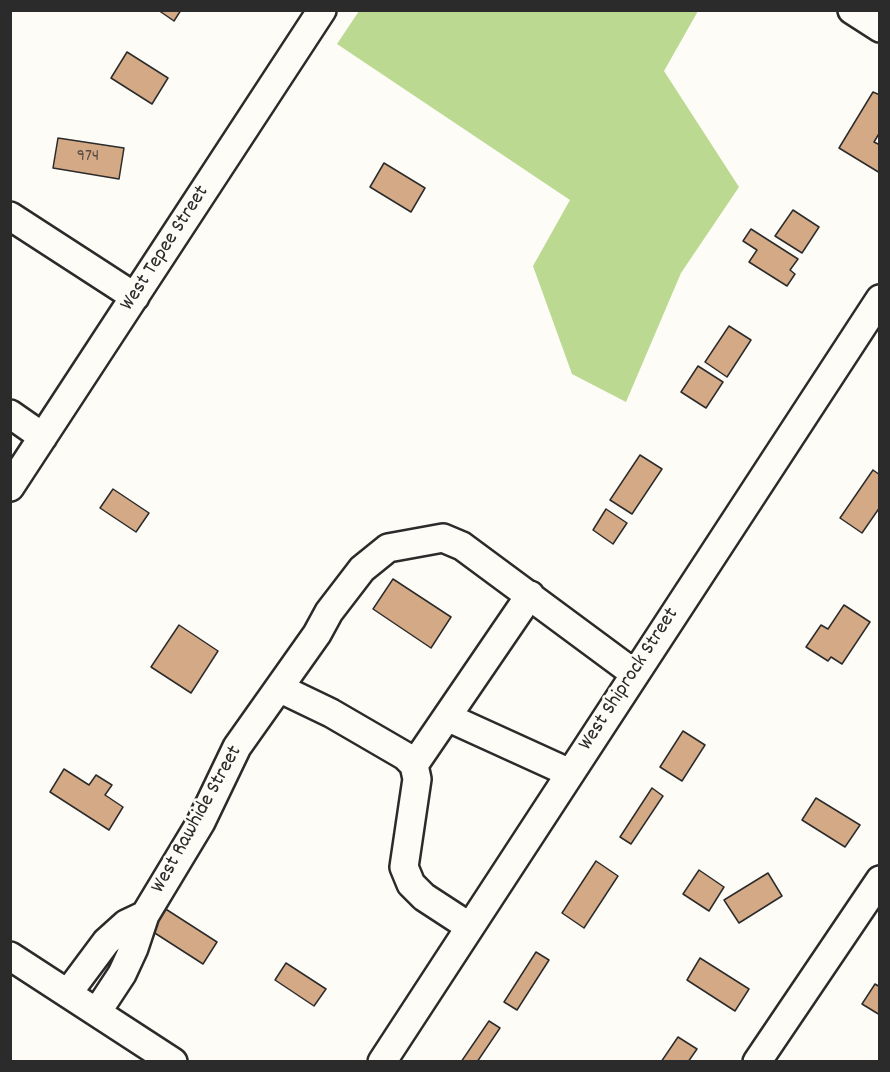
<!DOCTYPE html>
<html>
<head>
<meta charset="utf-8">
<style>
  body { margin:0 }
  #map { position:relative; width:890px; height:1072px; overflow:hidden; background:#fdfcf7; font-family:Dekko,sans-serif }
  canvas { display:block }
  .frame { position:absolute; inset:0; border:12px solid #2b2b2b; pointer-events:none }
</style>
</head>
<body>
<div id="map">
<canvas width="890" height="1072"></canvas>
<div class="frame"></div>
</div>
<script>
const ctx = document.querySelector('canvas').getContext('2d');
ctx.lineJoin = 'round';
function paint(path, color) { ctx.fillStyle = color; ctx.fill(path, 'evenodd'); }
const toPath = rows => new Path2D(rows.map(r => 'M' + r).join(''));
function stroke(path, color, width, dash) { ctx.strokeStyle = color; ctx.lineWidth = width; ctx.lineCap = dash ? 'butt' : 'round'; ctx.setLineDash(dash || []); ctx.stroke(path); }
function label(font, color, halo, rows, align = 'center') {
  ctx.font = font + ' Dekko,sans-serif'; ctx.lineWidth = 5; ctx.setLineDash([]); ctx.textBaseline = 'middle'; ctx.strokeStyle = halo; ctx.fillStyle = color; for (const [text, x, y, turn = 0] of rows) {
    ctx.save(); ctx.translate(x, y); ctx.rotate((+turn || 0) * Math.PI / 180); ctx.textAlign = isNaN(turn) ? turn : align; if (halo) ctx.strokeText(text, 0, 0); ctx.fillText(text, 0, 0); ctx.restore();
  }
}
paint(toPath([
  [359,11,698,11,664,71,739,187,681,273,626,402,572,374,533,266,570,200,337,44]
]), '#bcd991');
const building = toPath([
  [158,10,181,10,174,21,158,10],
  [127,52,168,78,152,104,111,78,127,52],
  [873,92,880,95,880,132,874,142,880,145,880,173,839,148,873,92],
  [58,138,124,148,119,179,53,168,58,138],
  [384,163,425,188,411,212,370,187,384,163],
  [793,210,819,227,802,253,775,236,793,210],
  [751,229,798,259,790,270,795,274,787,286,749,262,757,250,743,241,751,229],
  [729,326,751,340,727,377,705,362,729,326],
  [698,366,723,382,706,408,681,392,698,366],
  [640,455,662,469,632,514,610,500,640,455],
  [873,470,880,475,880,507,862,533,840,518,873,470],
  [113,489,149,513,136,532,100,508,113,489],
  [606,509,627,523,613,544,593,530,606,509],
  [393,579,451,617,431,648,373,609,393,579],
  [844,605,870,622,842,664,831,657,828,661,806,647,821,625,828,629,844,605],
  [179,625,218,651,191,693,151,667,179,625],
  [683,731,705,745,682,781,660,767,683,731],
  [64,769,89,785,96,775,112,785,105,795,123,807,109,830,50,792,64,769],
  [652,788,663,796,631,844,620,837,652,788],
  [816,798,860,825,845,847,802,820,816,798],
  [596,861,618,876,584,928,562,913,596,861],
  [699,870,724,887,709,911,683,894,699,870],
  [768,873,782,896,739,923,724,900,768,873],
  [161,906,217,942,203,964,147,928,161,906],
  [536,952,549,960,517,1010,504,1002,536,952],
  [700,958,749,989,735,1011,687,980,700,958],
  [286,963,326,989,314,1006,275,980,286,963],
  [875,984,880,987,880,1015,862,1004,875,984],
  [489,1021,500,1028,477,1062,461,1062,489,1021],
  [678,1037,697,1049,688,1062,661,1062,678,1037]
]);
paint(building, '#d4a985');
stroke(building, '#2b2b2b', 1.5);
const minor = toPath([
  [852,10,880,28],
  [10,216,135,297],
  [10,414,43,437],
  [10,487,322,10],
  [279,688,331,713,405,756,414,765,417,779,404,867,411,884,424,897,470,927],
  [447,717,570,773],
  [414,765,530,595],
  [10,956,173,1062],
  [68,993,106,942,126,924,145,915,201,822,237,747,317,634,329,612,362,569,388,548,443,538,462,546,635,674],
  [97,1012,122,974,134,948,145,915],
  [382,1062,880,299],
  [757,1062,880,880]
]);
stroke(minor, '#2b2b2b', 32);
stroke(minor, '#fdfcf7', 27);
label('18px', '#554a42', null, [
  ["974",88,158]
]);
label('21px', '#2b2b2b', '#fdfcf7', [
  ["West Tepee Street",166,249,-57],
  ["West Shiprock Street",630,680,-57],
  ["West Rawhide Street",198,820,-61]
]);
</script>
</body>
</html>
